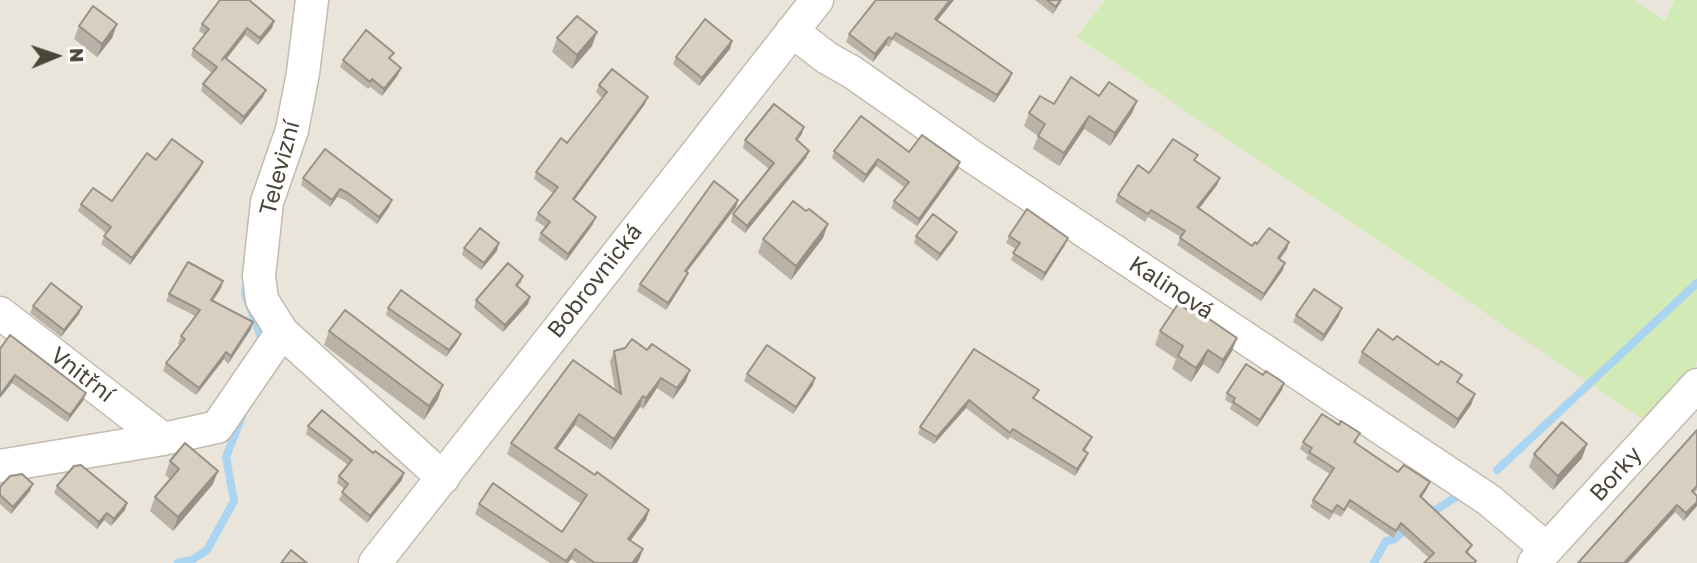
<!DOCTYPE html>
<html>
<head>
<meta charset="utf-8">
<style>
  body { margin:0 }
  #map { position:relative; width:1697px; height:563px; overflow:hidden; background:#f6f3ec; font-family:"Golos Text",sans-serif }
  canvas { display:block }
  .north { position:absolute; left:21px; top:21px; width:70px; height:70px; -webkit-text-stroke:5px #fff; paint-order:stroke; rotate:88deg; font-size:19px; font-weight:700; line-height:28px; text-align:center; color:#4b4439 }
  .north::after { content:''; display:block; margin:auto; width:24px; height:32px; background:#4b4439; clip-path:polygon(50% 0,100% 100%,50% 72%,0 100%) }
</style>
</head>
<body>
<div id="map">
<canvas width="1697" height="563"></canvas>
<div class="north">N</div>
</div>
<script>
const ctx = document.querySelector('canvas').getContext('2d');
ctx.lineJoin = 'round';
function paint(path, color) { ctx.fillStyle = color; ctx.fill(path, 'evenodd'); }
const toPath = rows => new Path2D(rows.map(r => 'M' + r).join(''));
function stroke(path, color, width, dash) { ctx.strokeStyle = color; ctx.lineWidth = width; ctx.lineCap = dash ? 'butt' : 'round'; ctx.setLineDash(dash || []); ctx.stroke(path); }
function label(font, color, halo, rows, align = 'center') {
  ctx.font = font + ' "Golos Text",sans-serif'; ctx.lineWidth = 7; ctx.setLineDash([]); ctx.textBaseline = 'middle'; ctx.strokeStyle = halo; ctx.fillStyle = color; for (const [text, x, y, turn = 0] of rows) {
    ctx.save(); ctx.translate(x, y); ctx.rotate((+turn || 0) * Math.PI / 180); ctx.textAlign = isNaN(turn) ? turn : align; if (halo) ctx.strokeText(text, 0, 0); ctx.fillText(text, 0, 0); ctx.restore();
  }
}
paint(toPath([
  [0,0,1105,0,1076,37,1643,419,1697,361,1697,563,0,563],
  [1634,0,1674,0,1666,21]
]), '#eae5da');
paint(toPath([
  [1105,0,1634,0,1665,21,1674,0,1697,0,1697,361,1694,367,1644,420,1076,37]
]), '#d2eab5');
stroke(toPath([
  [247,281,245,294,260,335],
  [1497,470,1697,283],
  [1426,516,1456,497],
  [178,563,192,560,207,550,234,501,226,457,242,416],
  [1374,563,1386,541,1393,540,1409,527]
]), '#a9d4f2', 8);
const minor = toPath([
  [312,0,303,73,292,130,267,202,259,276,262,300,282,332,443,478],
  [792,31,827,58,852,72,973,157,1489,500,1547,549],
  [0,313,163,439],
  [0,466,163,439,217,427,282,332],
  [375,563,817,0],
  [1534,563,1697,385]
]);
stroke(minor, '#c2bbae', 35);
stroke(minor, '#fff', 32);
paint(toPath([
  [954,0,937,21,1012,73,1009,81,994,103,893,40,889,47,886,45,873,62,846,42,849,34],
  [1035,0,1062,0,1053,14],
  [274,21,272,28,258,45,245,35,226,59,263,97,241,125,201,91,203,84,212,73,191,56,193,49,205,35,199,31,202,24],
  [117,24,112,38,97,57,74,39,79,26],
  [557,38,592,46,572,69,552,52],
  [732,41,730,49,699,86,673,64,676,57],
  [343,60,391,60,398,75,382,96,370,87,368,89,340,67],
  [599,85,645,104,574,200,593,224,566,261,538,240,541,233,545,227,535,220,538,213,553,193,534,179,536,172,567,143,602,98,596,92],
  [1099,96,1137,101,1132,113,1110,146,1084,129,1059,166,1033,149,1038,136,1024,126,1029,113,1054,104],
  [802,134,797,140,806,158,745,233,731,222,733,214,769,169,743,148,745,140],
  [834,151,909,152,958,169,917,226,891,208,894,201,904,187,876,166,863,183,832,158],
  [156,160,203,162,200,169,130,265,101,244,106,233,78,211,81,204,112,201],
  [1195,161,1220,178,1217,185,1199,208,1252,246,1257,244,1289,242,1287,249,1280,259,1283,270,1261,301,1177,245,1181,237,1148,217,1145,222,1115,202,1118,195,1149,173],
  [303,178,392,200,389,207,377,224,345,200,337,197,330,207,301,185],
  [738,200,736,207,687,272,688,273,685,280,666,310,637,291,640,284],
  [806,211,828,224,823,238,791,280,758,253,763,239],
  [957,232,954,239,937,261,914,243,916,236],
  [1009,236,1068,238,1065,245,1042,281,1011,260,1016,249,1006,243],
  [464,248,497,251,481,270,462,255],
  [523,276,521,283,518,286,530,297,528,304,503,332,474,308,476,300],
  [223,281,221,288,213,301,251,329,228,364,224,359,196,395,163,371,166,363,180,345,178,344,181,336,195,316,166,301,169,294],
  [33,306,79,314,61,337,30,313],
  [388,308,458,341,446,357,386,315],
  [1296,315,1339,316,1322,342,1293,322],
  [329,331,438,399,424,420,324,345],
  [1160,331,1237,338,1232,351,1218,374,1203,364,1191,382,1172,369,1176,359,1155,345],
  [1393,340,1438,365,1462,375,1458,383,1475,394,1471,405,1454,429,1358,363,1362,352],
  [0,349,86,393,83,401,67,422,12,383],
  [974,349,1039,390,1034,399,1092,437,1089,444,1085,451,1088,453,1085,460,1075,476,1010,437,1008,440,966,408,934,444,918,434,920,427],
  [614,351,686,381,673,399,657,388,643,409,640,407,611,450,575,425,557,449,595,475,649,510,646,520,631,540,639,560,637,563,577,563,571,559,568,563,550,563,475,514,479,504,562,532,581,504,507,454,511,443,615,390,610,362],
  [747,374,813,385,793,414,744,381],
  [1263,375,1284,383,1282,390,1257,427,1230,409,1232,404,1225,400,1227,393],
  [1339,425,1357,440,1355,443,1398,472,1427,489,1422,497,1469,552,1468,554,1476,561,1475,563,1424,563,1429,558,1398,530,1393,538,1348,507,1341,517,1334,513,1329,520,1310,507,1313,500,1330,474,1306,459,1308,455,1300,449,1303,442],
  [308,426,402,480,367,523,339,500,344,489,337,483,339,476,348,465,306,434],
  [1697,430,1697,490,1694,493,1684,521,1675,512],
  [1534,454,1582,458,1553,490,1529,467],
  [170,461,213,484,173,531,150,511,155,497,170,479,165,475],
  [57,486,127,503,125,510,111,526,104,520,97,529,54,493],
  [0,487,30,491,11,514,0,504]
]), '#bab2a6');
paint(toPath([
  [950,0,954,0,932,27,935,19],
  [1060,0,1062,0,1053,14,1056,7],
  [274,21,272,28,258,45,260,38],
  [117,24,112,38,97,57,102,44],
  [247,28,245,35,220,67,222,60],
  [597,32,592,46,572,69,577,55],
  [889,37,886,45,873,62,875,54],
  [732,41,730,49,699,86,702,78],
  [401,68,398,75,382,96,384,89],
  [1012,73,1009,81,994,103,997,95],
  [266,90,263,97,241,125,244,117],
  [648,97,645,104,570,206,573,199],
  [1137,101,1132,113,1110,146,1115,133],
  [1089,116,1084,129,1059,166,1064,153],
  [804,127,802,134,793,146,796,139],
  [809,151,806,158,745,233,747,226],
  [878,159,876,166,863,183,866,175],
  [203,162,200,169,130,265,132,258],
  [960,162,958,169,917,226,919,219],
  [1220,178,1217,185,1195,214,1197,207],
  [340,189,337,197,330,207,332,200],
  [392,200,389,207,377,224,379,217],
  [738,200,736,207,682,278,685,271],
  [596,217,593,224,566,261,568,254],
  [828,224,823,238,791,280,796,266],
  [957,232,954,239,937,261,940,254],
  [1068,238,1065,245,1042,281,1045,273],
  [1289,242,1287,249,1275,265,1278,258],
  [499,243,497,251,481,270,484,263],
  [1285,263,1283,270,1261,301,1264,294],
  [688,273,685,280,666,310,668,303],
  [223,281,221,288,208,307,211,300],
  [530,297,528,304,503,332,505,325],
  [82,307,79,314,61,337,64,330],
  [1342,308,1339,316,1322,342,1324,335],
  [253,322,251,329,228,364,231,356],
  [461,334,458,341,446,357,449,350],
  [1237,338,1232,351,1218,374,1223,360],
  [1208,350,1203,364,1191,382,1196,368],
  [226,352,224,359,196,395,199,388],
  [690,370,686,381,673,399,677,388],
  [15,375,12,383,0,398,0,395],
  [661,378,657,388,643,409,646,398],
  [815,378,813,385,793,414,796,407],
  [1284,383,1282,390,1257,427,1260,420],
  [443,385,438,399,424,420,429,406],
  [86,393,83,401,67,422,70,415],
  [1475,394,1471,405,1454,429,1458,419],
  [643,396,640,407,611,450,614,439],
  [969,400,966,408,934,444,937,437],
  [579,414,575,425,551,458,555,448],
  [1587,444,1582,458,1553,490,1558,476],
  [1088,453,1085,460,1075,476,1077,469],
  [218,471,213,484,173,531,178,517],
  [404,473,402,480,367,523,370,516],
  [1430,482,1427,489,1417,503,1420,496],
  [33,484,30,491,11,514,13,507],
  [1697,502,1697,506,1684,521,1686,513],
  [127,503,125,510,111,526,114,519],
  [1677,505,1675,512,1628,563,1624,563],
  [649,510,646,520,624,549,628,539],
  [107,513,104,520,97,529,99,522],
  [575,549,571,559,568,563,566,563],
  [643,549,639,560,637,563,632,563]
]), '#979187');
const building = toPath([
  [220,0,249,0,274,21,260,38,247,28,222,60,224,57,266,90,244,117,203,84,217,67,193,49,209,29,202,24,220,0],
  [876,0,950,0,935,19,1012,73,997,95,896,33,892,39,889,37,875,54,849,34,876,0],
  [1047,0,1060,0,1056,7,1047,0],
  [93,6,117,24,102,44,79,26,93,6],
  [577,16,597,32,577,55,557,38,577,16],
  [705,19,732,41,702,78,676,57,705,19],
  [366,30,394,53,389,58,401,68,384,89,372,79,370,82,343,60,366,30],
  [612,69,648,97,573,199,596,217,568,254,541,233,550,222,538,213,558,187,536,172,561,138,567,143,607,92,599,85,612,69],
  [1071,77,1099,96,1109,82,1137,101,1115,133,1089,116,1064,153,1038,136,1045,124,1029,113,1040,96,1054,104,1071,77],
  [774,104,804,127,796,139,809,151,747,226,733,214,774,163,745,140,774,104],
  [861,116,909,152,922,135,960,162,919,219,894,201,909,182,878,159,866,175,834,151,861,116],
  [172,139,203,162,132,258,104,236,111,227,81,204,93,188,112,201,147,153,156,160,172,139],
  [1173,139,1198,155,1194,160,1220,178,1197,207,1252,246,1255,242,1257,244,1269,228,1289,242,1278,258,1285,263,1264,294,1180,238,1185,231,1151,210,1148,214,1118,195,1138,165,1149,173,1173,139],
  [325,149,392,200,379,217,348,193,340,189,332,200,303,178,325,149],
  [714,181,738,200,685,271,688,273,668,303,640,284,714,181],
  [793,201,806,211,809,209,828,224,796,266,763,239,793,201],
  [1027,209,1068,238,1045,273,1013,253,1020,243,1009,236,1027,209],
  [933,214,957,232,940,254,916,236,933,214],
  [480,228,499,243,484,263,464,248,480,228],
  [188,262,223,281,211,300,253,322,231,356,226,352,199,388,166,363,185,339,181,336,200,310,169,294,188,262],
  [508,263,523,276,516,285,530,297,505,325,476,300,508,263],
  [51,283,82,307,64,330,33,306,51,283],
  [1314,289,1342,308,1324,335,1296,315,1314,289],
  [401,290,461,334,449,350,388,308,401,290],
  [1178,304,1191,312,1193,308,1237,338,1223,360,1208,350,1196,368,1178,356,1183,346,1160,331,1178,304],
  [345,310,443,385,429,406,329,331,345,310],
  [1378,329,1393,340,1397,336,1438,365,1441,361,1462,375,1457,382,1475,394,1458,419,1362,352,1378,329],
  [10,335,86,393,70,415,15,375,0,395,0,349,10,335],
  [632,339,647,350,652,344,690,370,677,388,661,378,646,398,643,396,614,439,579,414,555,448,595,475,597,472,649,510,628,539,643,549,632,563,595,563,575,549,566,561,479,504,493,483,562,532,587,495,511,443,573,360,621,394,614,351,625,348,632,339],
  [767,345,815,378,796,407,747,374,767,345],
  [974,349,1039,390,1033,398,1092,437,1083,450,1088,453,1077,469,1013,429,1010,433,969,400,937,437,920,427,974,349],
  [1246,364,1263,375,1266,371,1284,383,1260,420,1233,402,1235,398,1227,393,1246,364],
  [322,410,373,453,375,451,404,473,370,516,342,492,348,484,339,476,352,460,308,426,322,410],
  [1322,414,1339,425,1341,421,1360,433,1354,442,1398,472,1404,465,1430,482,1420,496,1472,545,1466,552,1476,561,1474,563,1424,563,1434,553,1401,523,1396,531,1350,500,1344,510,1337,505,1332,512,1313,500,1334,468,1309,452,1312,448,1303,442,1322,414],
  [1562,422,1587,444,1558,476,1534,454,1562,422],
  [1697,430,1697,486,1692,491,1697,496,1697,502,1686,513,1677,505,1624,563,1578,563,1697,430],
  [185,443,218,471,178,517,155,497,179,469,170,461,185,443],
  [81,465,127,503,114,519,107,513,99,522,57,486,74,466,81,465],
  [22,474,33,484,13,507,0,495,0,487,10,476,22,474],
  [291,550,307,563,281,563,291,550]
]);
paint(building, '#d8cfc1');
stroke(building, '#979187', 2);
label('23px', '#4b4439', '#fff', [
  ["Televizní",280,168,-75],
  ["Bobrovnická",595,281,-52],
  ["Kalinová",1171,288,33],
  ["Vnitřní",82,375,38],
  ["Borky",1616,474,-48]
]);
</script>
</body>
</html>
